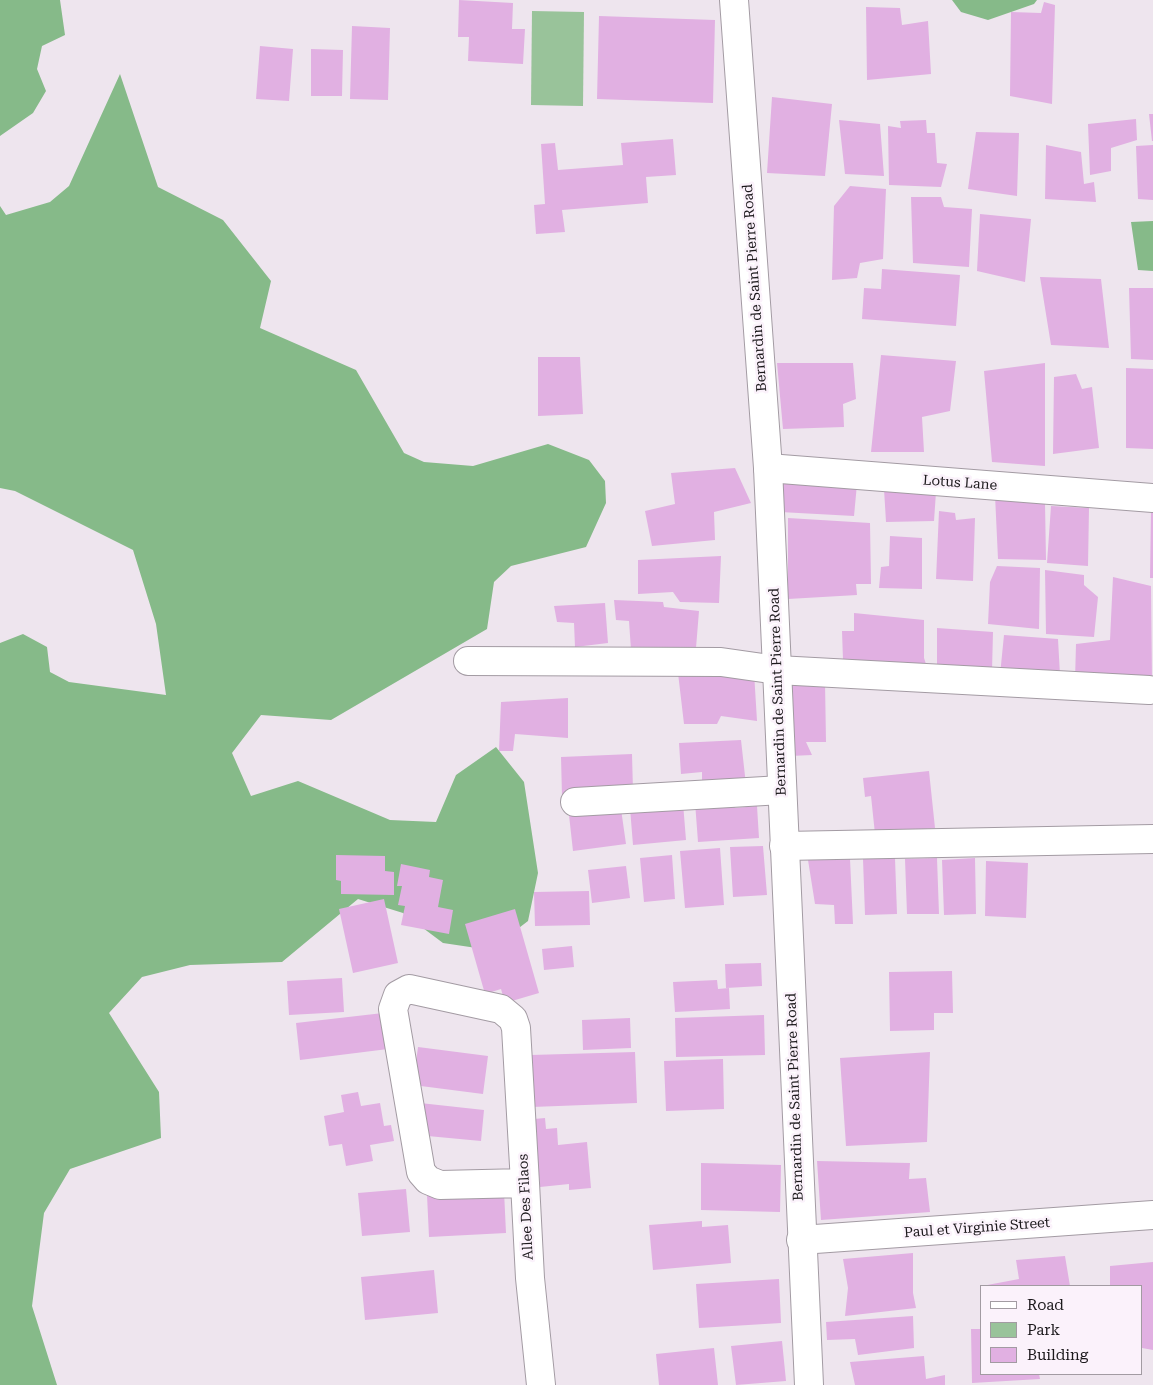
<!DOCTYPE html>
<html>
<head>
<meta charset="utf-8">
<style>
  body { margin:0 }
  #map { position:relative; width:1153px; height:1385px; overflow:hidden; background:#eee5ee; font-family:"Roboto Serif",serif }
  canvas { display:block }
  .legend { position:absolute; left:980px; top:1285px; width:162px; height:90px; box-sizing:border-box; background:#fbf2fb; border:1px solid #a29ba2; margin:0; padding:6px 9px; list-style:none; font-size:15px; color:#1c191c }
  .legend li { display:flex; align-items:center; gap:10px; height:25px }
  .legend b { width:25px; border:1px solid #a29ba2 }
</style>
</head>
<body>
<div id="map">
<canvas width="1153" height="1385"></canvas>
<ul class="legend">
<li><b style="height:6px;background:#fff"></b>Road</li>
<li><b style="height:14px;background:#99c39a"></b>Park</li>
<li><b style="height:14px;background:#e1b0e2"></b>Building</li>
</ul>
</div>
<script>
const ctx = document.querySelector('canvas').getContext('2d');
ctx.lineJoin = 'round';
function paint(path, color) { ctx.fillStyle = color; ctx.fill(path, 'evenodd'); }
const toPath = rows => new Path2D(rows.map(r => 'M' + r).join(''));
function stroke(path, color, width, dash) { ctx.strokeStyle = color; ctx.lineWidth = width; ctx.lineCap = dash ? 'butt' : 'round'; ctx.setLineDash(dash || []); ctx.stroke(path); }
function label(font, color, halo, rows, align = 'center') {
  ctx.font = font + ' "Roboto Serif",serif'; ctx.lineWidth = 5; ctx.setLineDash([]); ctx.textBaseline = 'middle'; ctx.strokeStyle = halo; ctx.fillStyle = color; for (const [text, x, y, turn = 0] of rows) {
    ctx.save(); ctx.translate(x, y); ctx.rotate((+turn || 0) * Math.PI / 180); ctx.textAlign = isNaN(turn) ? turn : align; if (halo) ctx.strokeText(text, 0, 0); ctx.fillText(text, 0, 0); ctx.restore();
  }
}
paint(toPath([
  [532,11,584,12,583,106,531,105]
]), '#99c39a');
paint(toPath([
  [0,0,60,0,65,35,42,46,37,69,46,91,33,113,0,136],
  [952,0,1037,0,1034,4,988,20,961,12],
  [120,74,158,187,223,220,271,281,260,328,356,370,404,453,424,462,473,466,548,444,589,460,605,481,606,503,586,547,511,566,494,582,487,629,331,720,261,715,232,753,251,796,298,781,390,820,436,822,456,775,496,747,524,782,538,873,528,921,490,950,443,943,403,913,358,899,282,962,190,965,142,977,109,1013,159,1092,161,1138,70,1169,44,1213,32,1306,57,1385,0,1385,0,643,23,634,47,647,50,672,69,682,166,695,156,624,133,550,15,491,0,488,0,206,6,215,50,202,69,186],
  [1153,221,1153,271,1138,270,1131,222]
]), '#86ba89');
paint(toPath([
  [459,0,513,3,512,29,525,29,523,64,468,61,469,37,458,37],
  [1044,2,1055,5,1052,104,1010,96,1011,12,1041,13],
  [866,7,900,8,902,25,928,21,931,74,867,80],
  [599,16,715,20,713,103,597,99],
  [352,26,390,28,388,100,350,99],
  [260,46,293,49,289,101,256,99],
  [311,49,343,50,342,96,311,96],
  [772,97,832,104,825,176,767,173],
  [1149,114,1153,114,1153,141,1152,141],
  [1136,119,1137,140,1111,148,1111,171,1090,175,1088,124],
  [839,120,880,124,884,176,845,174],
  [926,120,927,133,935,133,937,163,947,164,941,187,889,185,888,126,901,128,900,121],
  [976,132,1019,133,1017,196,968,189],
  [673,139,676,175,646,177,648,203,562,210,565,232,536,234,534,205,545,204,541,144,555,143,558,170,623,165,621,143],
  [1046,145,1081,152,1084,184,1094,182,1096,202,1045,199],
  [1153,145,1153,200,1138,199,1136,146],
  [850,186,886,189,883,259,860,263,857,278,832,280,834,206],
  [911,197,941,197,944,207,972,209,969,267,913,263],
  [980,214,1031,219,1025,282,977,271],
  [882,269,960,275,956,326,862,319,864,288,881,289],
  [1040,277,1101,279,1109,348,1051,345],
  [1129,288,1153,288,1153,360,1131,359],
  [881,355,956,361,950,411,922,417,924,452,871,452],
  [538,357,580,357,583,414,538,416],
  [777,363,853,363,856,399,843,404,844,427,783,429],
  [1045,363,1045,466,992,462,984,371],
  [1126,368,1153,369,1153,449,1126,448],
  [1076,374,1082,389,1092,387,1099,448,1053,454,1054,377],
  [735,468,751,503,714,512,715,540,652,546,645,511,675,504,671,473],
  [781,478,857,484,854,516,780,512],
  [884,489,936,492,934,521,886,522],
  [995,495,1045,503,1046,560,998,559],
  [1051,506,1089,508,1088,566,1047,563],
  [1151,510,1153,510,1153,578,1150,578],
  [939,511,955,513,956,520,975,518,973,581,936,579],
  [788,518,870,523,871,584,856,584,857,595,788,599],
  [890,536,922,538,922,589,879,588,881,567,889,566],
  [721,556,719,603,680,602,673,592,638,594,638,560],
  [997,566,1040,568,1039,629,988,624,990,582],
  [1045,570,1084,575,1084,585,1098,597,1094,637,1046,634],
  [1113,577,1151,586,1152,682,1075,680,1076,644,1110,640],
  [614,600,663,602,664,607,699,611,696,648,631,650,629,621,616,620],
  [605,603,608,643,575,647,574,623,557,622,554,606],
  [854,613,924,620,924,658,926,664,843,660,842,631,854,631],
  [937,628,993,632,992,671,937,671],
  [1004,635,1058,639,1060,675,1000,675],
  [754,672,757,721,721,716,717,724,684,724,678,673],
  [791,681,825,682,826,742,806,742,812,755,790,756],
  [568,698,568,738,515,734,513,751,499,751,501,702],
  [741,740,746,785,702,787,702,772,681,774,679,743],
  [632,754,633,791,562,796,561,757],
  [929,771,935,828,875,834,871,796,865,797,863,778],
  [734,800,735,808,757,806,759,838,698,842,695,802],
  [683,803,686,840,633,845,630,808],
  [621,809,626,844,573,851,569,815],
  [763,846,767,895,733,897,730,847],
  [720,848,724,905,685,908,680,851],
  [336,855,385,856,385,871,394,872,394,895,341,894,341,881,336,880],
  [672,855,675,899,644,902,640,858],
  [895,858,897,914,865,915,863,859],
  [937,858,939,914,907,914,905,859],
  [975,858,976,914,944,915,942,860],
  [850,859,853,924,835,924,834,905,815,904,808,860],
  [986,861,1028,863,1026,918,985,916],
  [401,864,430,870,429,877,443,880,438,907,453,910,449,934,401,925,405,906,398,905,402,886,397,886],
  [626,866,630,898,592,903,588,870],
  [589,891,590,925,535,926,534,892],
  [384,899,398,963,353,973,339,909],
  [515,909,539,993,505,1003,501,989,485,994,465,924],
  [572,946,574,967,544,970,542,949],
  [761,963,762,986,726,988,725,964],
  [952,971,953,1013,934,1013,934,1030,890,1031,889,972],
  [342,978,344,1012,289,1015,287,981],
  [717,980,718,989,729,988,730,1009,675,1012,673,982],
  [383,1013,388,1049,300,1060,296,1023],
  [764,1015,765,1055,676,1057,675,1018],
  [630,1018,631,1048,583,1050,582,1020],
  [418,1047,488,1056,483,1094,413,1085],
  [635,1052,637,1103,532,1107,531,1055],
  [930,1052,927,1142,846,1146,840,1058],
  [723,1059,724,1109,666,1111,664,1061],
  [358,1092,361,1106,380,1103,384,1126,391,1125,394,1141,370,1145,373,1161,346,1166,342,1144,329,1146,324,1116,344,1112,341,1095],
  [420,1103,484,1110,481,1141,417,1135],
  [545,1118,546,1129,557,1128,558,1145,587,1142,591,1188,569,1190,569,1184,540,1187,534,1119],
  [817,1161,910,1163,909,1179,926,1178,930,1212,821,1220],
  [701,1163,781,1165,780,1212,701,1210],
  [406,1189,410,1232,362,1236,358,1193],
  [504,1191,506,1233,429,1237,427,1195],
  [702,1221,702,1227,728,1225,731,1263,653,1270,649,1225],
  [913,1253,913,1293,916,1308,845,1316,848,1288,843,1259],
  [1065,1256,1070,1286,982,1286,1019,1279,1016,1260],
  [1153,1262,1153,1350,1142,1348,1142,1286,1110,1286,1110,1266],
  [434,1270,438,1313,365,1320,361,1277],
  [779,1279,781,1323,699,1328,696,1284],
  [913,1316,914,1348,858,1355,855,1339,827,1340,826,1322],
  [971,1329,982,1329,982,1374,1039,1374,1040,1379,972,1383],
  [782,1341,786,1381,736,1385,731,1346],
  [714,1348,718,1385,659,1385,656,1354],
  [924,1356,926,1379,945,1375,945,1385,855,1385,850,1362]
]), '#e1b0e2');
const minor = toPath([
  [768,468,1153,498],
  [468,661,721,662,777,670,1149,690],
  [575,802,782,790],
  [784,846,1153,839],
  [525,1183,440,1185,428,1180,421,1172,393,1009,398,995,409,989,501,1009,513,1019,516,1028,525,1183,530,1278,541,1385],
  [801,1240,1153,1215]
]);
const secondary = toPath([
  [734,0,768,468,809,1385]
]);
stroke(minor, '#a39ba3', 30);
stroke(secondary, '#a39ba3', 30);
stroke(minor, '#fff', 28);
stroke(secondary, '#fff', 28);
label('14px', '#1c191c', '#fbf2fb', [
  ["Bernardin de Saint Pierre Road",755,288,-94],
  ["Lotus Lane",960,483,4],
  ["Bernardin de Saint Pierre Road",778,692,-92],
  ["Bernardin de Saint Pierre Road",795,1097,-92],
  ["Allee Des Filaos",526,1207,-93],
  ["Paul et Virginie Street",977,1228,-4]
]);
</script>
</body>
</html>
